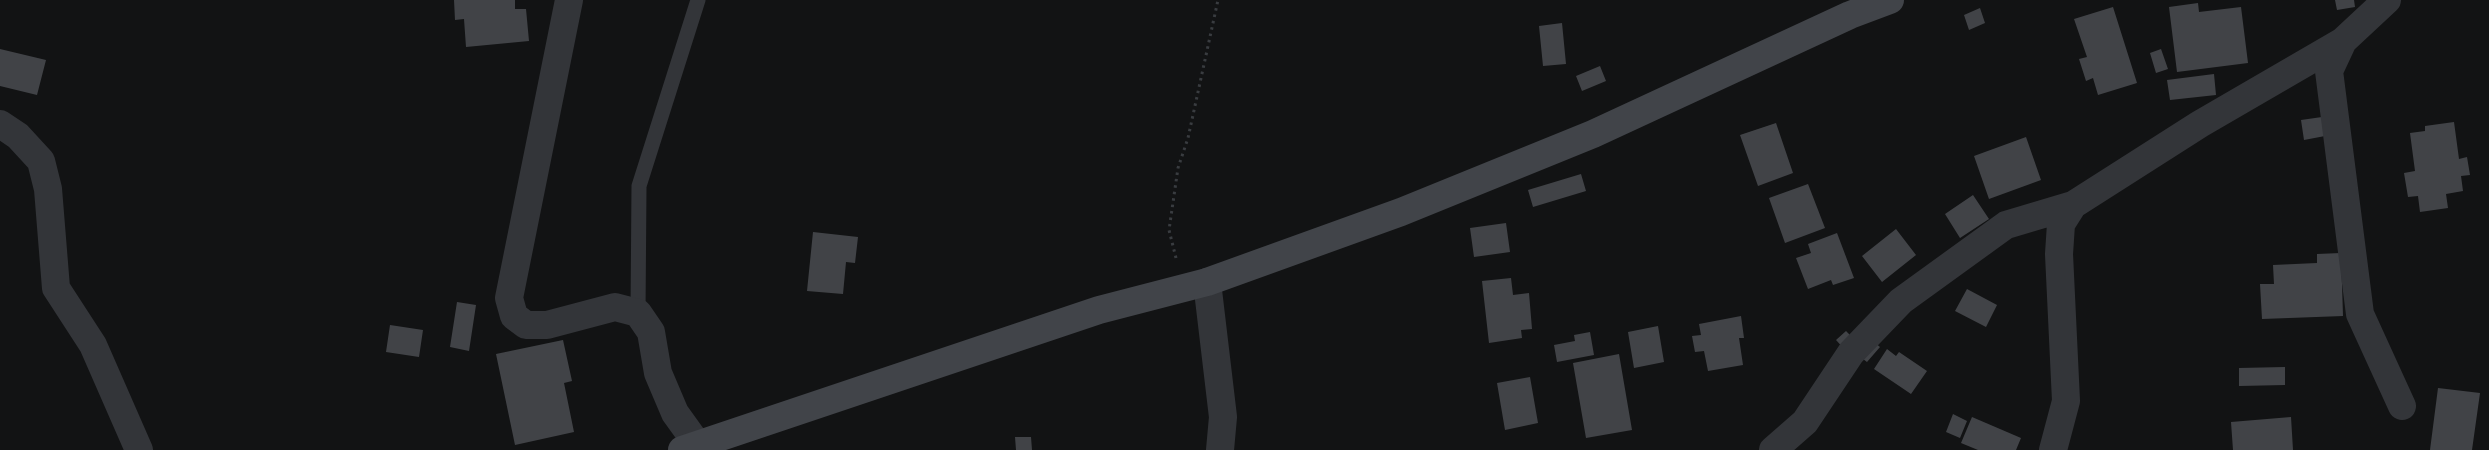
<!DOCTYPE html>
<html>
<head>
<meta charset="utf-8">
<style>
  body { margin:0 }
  canvas { display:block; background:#121314 }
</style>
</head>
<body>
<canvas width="2489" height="450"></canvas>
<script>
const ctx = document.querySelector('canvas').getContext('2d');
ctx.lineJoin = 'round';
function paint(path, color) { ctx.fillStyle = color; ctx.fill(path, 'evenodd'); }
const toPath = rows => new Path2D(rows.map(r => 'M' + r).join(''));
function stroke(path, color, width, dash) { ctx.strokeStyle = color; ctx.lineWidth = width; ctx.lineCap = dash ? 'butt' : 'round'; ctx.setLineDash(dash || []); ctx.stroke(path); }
paint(toPath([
  [454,0,515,0,515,9,526,9,529,41,466,47,464,19,455,20],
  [2335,0,2354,0,2355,7,2337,10],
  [2198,3,2199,12,2241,7,2248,63,2177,72,2169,7],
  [2113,7,2137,83,2098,95,2093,78,2086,81,2079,59,2087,57,2074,19],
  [1980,8,1985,23,1969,30,1964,15],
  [1562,23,1566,64,1543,66,1539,26],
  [0,49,46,60,37,95,0,86],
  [2161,49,2168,69,2156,73,2150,53],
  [1600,66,1606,81,1582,91,1576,76],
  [2214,74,2216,95,2170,100,2167,80],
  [2322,117,2325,136,2304,140,2301,120],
  [2454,122,2459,159,2467,157,2470,175,2461,176,2463,191,2446,194,2448,208,2420,212,2418,196,2408,197,2404,173,2415,171,2410,133,2425,131,2425,126],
  [1776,123,1793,173,1758,186,1740,135],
  [2026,137,2041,180,1989,199,1974,156],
  [1581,174,1586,191,1533,207,1528,190],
  [1808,184,1825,228,1785,243,1769,198],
  [1973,195,1989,219,1960,238,1945,214],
  [1506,223,1510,252,1474,257,1470,228],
  [1896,229,1916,255,1882,282,1862,256],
  [813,232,858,237,855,263,846,262,843,294,807,291],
  [1837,233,1854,278,1833,285,1831,280,1808,289,1796,258,1811,253,1808,244],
  [2341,253,2343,316,2262,319,2260,284,2274,284,2273,265,2317,263,2317,254],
  [1511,278,1513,295,1529,293,1532,329,1521,330,1522,338,1489,343,1482,281],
  [1967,289,1997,305,1986,327,1955,311],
  [457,302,476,305,469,351,450,347],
  [1741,316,1744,338,1739,338,1743,365,1708,371,1704,351,1695,352,1692,336,1701,335,1699,324],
  [390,325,423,330,419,357,386,352],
  [1658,326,1664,362,1634,368,1628,332],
  [1846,331,1856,341,1846,351,1836,340],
  [1590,332,1594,355,1557,362,1554,345,1575,341,1574,335],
  [1869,338,1880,347,1867,362,1855,353],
  [563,340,572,381,564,383,574,432,515,445,496,354],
  [1887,349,1896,356,1899,352,1927,371,1911,394,1874,369],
  [1619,354,1632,430,1586,438,1573,363],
  [2285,367,2285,385,2239,386,2239,368],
  [1530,377,1538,423,1505,430,1497,383],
  [2438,388,2480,393,2472,450,2430,450],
  [1953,414,1967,421,1960,438,1946,432],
  [1972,417,2021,438,2016,450,1978,450,1961,443],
  [2291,417,2293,450,2233,450,2231,422],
  [1015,437,1031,437,1032,450,1016,450]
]), '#414347');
stroke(toPath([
  [1176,258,1169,230,1178,168,1188,138,1218,0]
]), '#393c40', 3, [2.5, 4]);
stroke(toPath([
  [638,313,639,186,698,0]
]), '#333539', 15);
stroke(toPath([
  [569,0,509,298,514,316,526,325,547,325,615,307,638,313,651,332,658,373,675,413,698,445],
  [2343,41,2329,71,2360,314,2402,406],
  [0,124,18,136,41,161,48,189,56,288,93,345,139,450],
  [1207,282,1223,417,1220,450],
  [1773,450,1805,422,1851,353,1901,301,2006,225,2073,205,2200,124,2343,41,2387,0],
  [2053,450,2066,401,2059,254,2061,224,2073,205]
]), '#333539', 28);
stroke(toPath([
  [682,450,1099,310,1207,282,1401,212,1593,134,1850,15,1890,0]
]), '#414449', 28);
</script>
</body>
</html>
